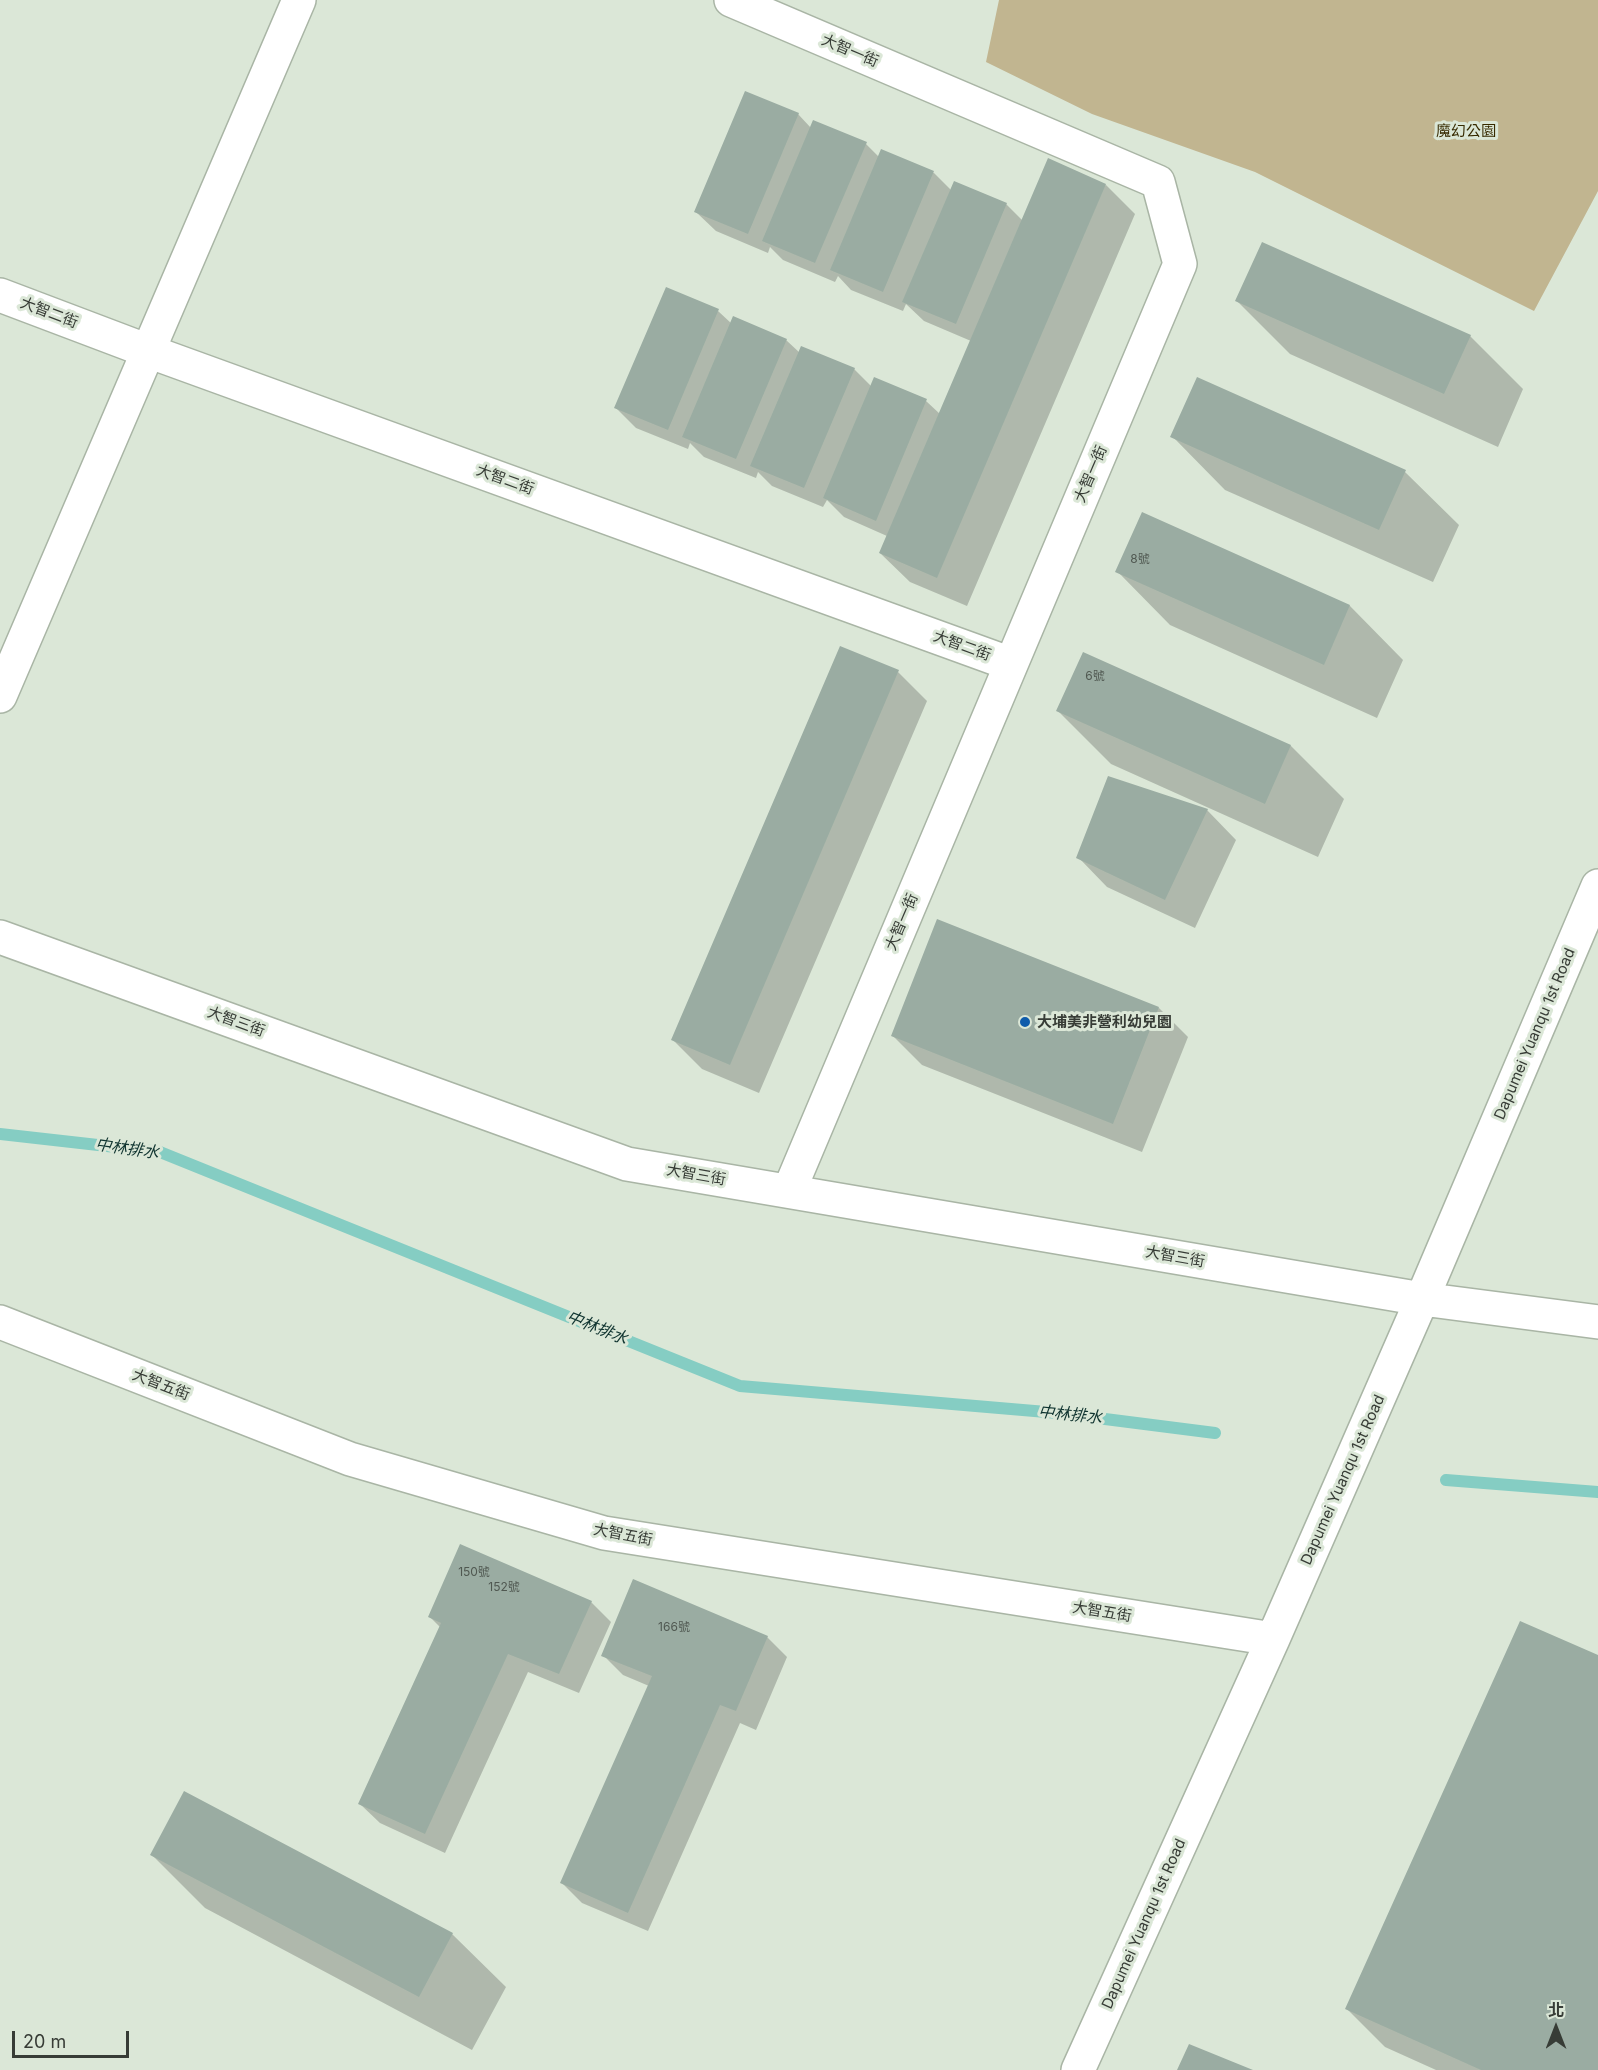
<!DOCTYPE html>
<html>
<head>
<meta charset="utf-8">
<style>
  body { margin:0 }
  #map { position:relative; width:1598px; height:2070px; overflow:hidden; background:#dbe7d7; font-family:Inter,"Noto Sans TC",sans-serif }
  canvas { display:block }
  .north { position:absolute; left:1526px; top:1998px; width:60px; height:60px; -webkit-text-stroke:4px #dbe7d7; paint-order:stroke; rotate:0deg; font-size:16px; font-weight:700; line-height:24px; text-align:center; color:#373c36 }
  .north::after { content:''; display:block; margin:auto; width:21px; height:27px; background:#373c36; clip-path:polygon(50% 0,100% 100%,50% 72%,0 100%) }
  .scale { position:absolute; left:12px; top:2031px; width:117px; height:27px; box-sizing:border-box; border:3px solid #373c36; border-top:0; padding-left:8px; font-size:18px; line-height:21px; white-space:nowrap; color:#373c36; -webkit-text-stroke:4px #dbe7d7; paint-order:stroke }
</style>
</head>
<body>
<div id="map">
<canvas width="1598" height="2070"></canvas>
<div class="north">北</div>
<div class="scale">20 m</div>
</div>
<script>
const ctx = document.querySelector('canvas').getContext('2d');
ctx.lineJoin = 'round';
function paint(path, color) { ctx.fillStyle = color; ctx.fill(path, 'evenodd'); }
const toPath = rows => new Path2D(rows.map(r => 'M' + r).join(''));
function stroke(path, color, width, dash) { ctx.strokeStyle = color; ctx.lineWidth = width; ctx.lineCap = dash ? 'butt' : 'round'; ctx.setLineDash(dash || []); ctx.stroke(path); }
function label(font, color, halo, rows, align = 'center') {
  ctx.font = font + ' Inter,"Noto Sans TC",sans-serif'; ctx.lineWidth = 6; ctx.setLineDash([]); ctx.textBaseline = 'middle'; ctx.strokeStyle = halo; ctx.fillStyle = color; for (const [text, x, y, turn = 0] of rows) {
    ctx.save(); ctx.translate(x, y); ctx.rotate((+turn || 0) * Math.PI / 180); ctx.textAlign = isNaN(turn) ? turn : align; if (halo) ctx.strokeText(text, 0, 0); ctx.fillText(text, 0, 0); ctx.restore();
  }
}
paint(toPath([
  [999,0,1598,0,1598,191,1534,311,1255,172,1092,114,986,62]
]), '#c1b590');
paint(toPath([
  [798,114,811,128,866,144,879,157,882,151,934,173,951,190,1006,204,1023,221,1106,185,1135,214,967,606,910,582,880,553,887,536,844,517,827,500,823,507,772,486,758,472,756,478,704,457,690,443,688,449,636,428,616,408,718,311,732,324,786,340,800,353,854,369,872,387,875,379,926,401,940,414,971,341,924,321,906,304,903,311,851,290,838,276,835,282,783,260,770,247,768,253,716,231,696,212],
  [1237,301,1470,336,1523,389,1498,447,1290,354],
  [1198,379,1405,472,1459,525,1433,582,1225,490,1172,436],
  [1142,514,1350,606,1403,660,1377,718,1170,625,1117,571],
  [898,672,927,701,759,1093,702,1069,673,1040],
  [1058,711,1291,746,1344,799,1318,857,1111,764],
  [1207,810,1236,840,1195,928,1107,887,1078,857],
  [1159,1008,1188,1037,1142,1152,922,1065,893,1036],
  [591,1602,611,1622,579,1693,528,1672,445,1853,380,1823,360,1804,441,1628,429,1616],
  [767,1637,787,1657,756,1730,740,1723,648,1931,582,1903,562,1883,649,1686,623,1675,603,1655],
  [1598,1657,1598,2070,1436,2070,1385,2047,1347,2009],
  [152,1855,452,1934,506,1987,472,2050,205,1908]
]), '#0003');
stroke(toPath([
  [0,1134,160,1152,740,1386,1058,1413,1215,1433],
  [1446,1480,1598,1492]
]), '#85cdc3', 12);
paint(toPath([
  [745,91,799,113,748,234,694,212],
  [813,120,867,142,815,263,762,241],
  [881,149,934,171,883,292,830,270],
  [1048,158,1106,184,937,578,879,553],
  [954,181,1007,203,956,324,902,302],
  [1262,242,1471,335,1444,394,1235,301],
  [666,287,719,309,668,430,614,408],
  [733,316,787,339,736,459,682,437],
  [801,346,855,368,804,488,750,466],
  [874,377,927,399,876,521,823,498],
  [1197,377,1406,470,1379,530,1170,437],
  [1142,512,1350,605,1324,665,1115,572],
  [840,646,899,670,730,1065,671,1040],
  [1083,652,1291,745,1265,804,1056,711],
  [1108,776,1208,809,1165,900,1076,858],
  [937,919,1159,1007,1113,1124,891,1036],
  [460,1544,592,1601,559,1674,508,1654,425,1834,358,1804,441,1623,428,1617],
  [633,1579,768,1636,736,1711,720,1705,628,1913,560,1883,652,1676,601,1656],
  [1520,1621,1598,1655,1598,2070,1481,2070,1345,2009],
  [184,1791,453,1933,419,1997,150,1855],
  [1189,2044,1253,2070,1177,2070]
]), '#9aaca2');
const minor = toPath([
  [731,0,1158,182,1180,264,789,1191],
  [0,295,148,351,1011,664],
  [0,696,299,0],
  [0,937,627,1164,1422,1299,1598,1322],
  [0,1322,350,1459,604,1533,1273,1639],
  [1078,2070,1273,1639,1422,1299,1598,886]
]);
stroke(minor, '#a9b5a5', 36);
stroke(minor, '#fff', 33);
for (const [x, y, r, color] of [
  [1025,1022,6,"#0f5cab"]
]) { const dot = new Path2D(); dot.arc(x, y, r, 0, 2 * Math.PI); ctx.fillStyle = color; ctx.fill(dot); stroke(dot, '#dbe7d7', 2); }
label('12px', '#505851', null, [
  ["8號",1140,559],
  ["6號",1095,676],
  ["150號",474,1572],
  ["152號",504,1587],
  ["166號",674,1627]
]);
label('15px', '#373c36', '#dbe7d7', [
  ["大智一街",850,51,23],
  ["大智二街",49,313,21],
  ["大智一街",1091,474,-67],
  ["大智二街",505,480,20],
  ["大智二街",962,646,20],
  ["大智一街",902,922,-67],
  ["大智三街",236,1022,20],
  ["Dapumei Yuanqu 1st Road",1535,1034,-67],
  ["大智三街",696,1175,10],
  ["大智三街",1175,1257,10],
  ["大智五街",161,1385,21],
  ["Dapumei Yuanqu 1st Road",1343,1480,-66],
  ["大智五街",623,1535,11],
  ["大智五街",1102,1612,9],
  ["Dapumei Yuanqu 1st Road",1144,1924,-66]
]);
label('15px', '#372a00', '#dbe7d7', [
  ["魔幻公園",1466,131]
]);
label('bold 15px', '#373c36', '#dbe7d7', [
  ["大埔美非營利幼兒園",1037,1022]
], 'left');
label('italic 16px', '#103430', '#dbe7d7', [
  ["中林排水",127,1149,8],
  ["中林排水",597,1328,22],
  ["中林排水",1070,1415,6]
]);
</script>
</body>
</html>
